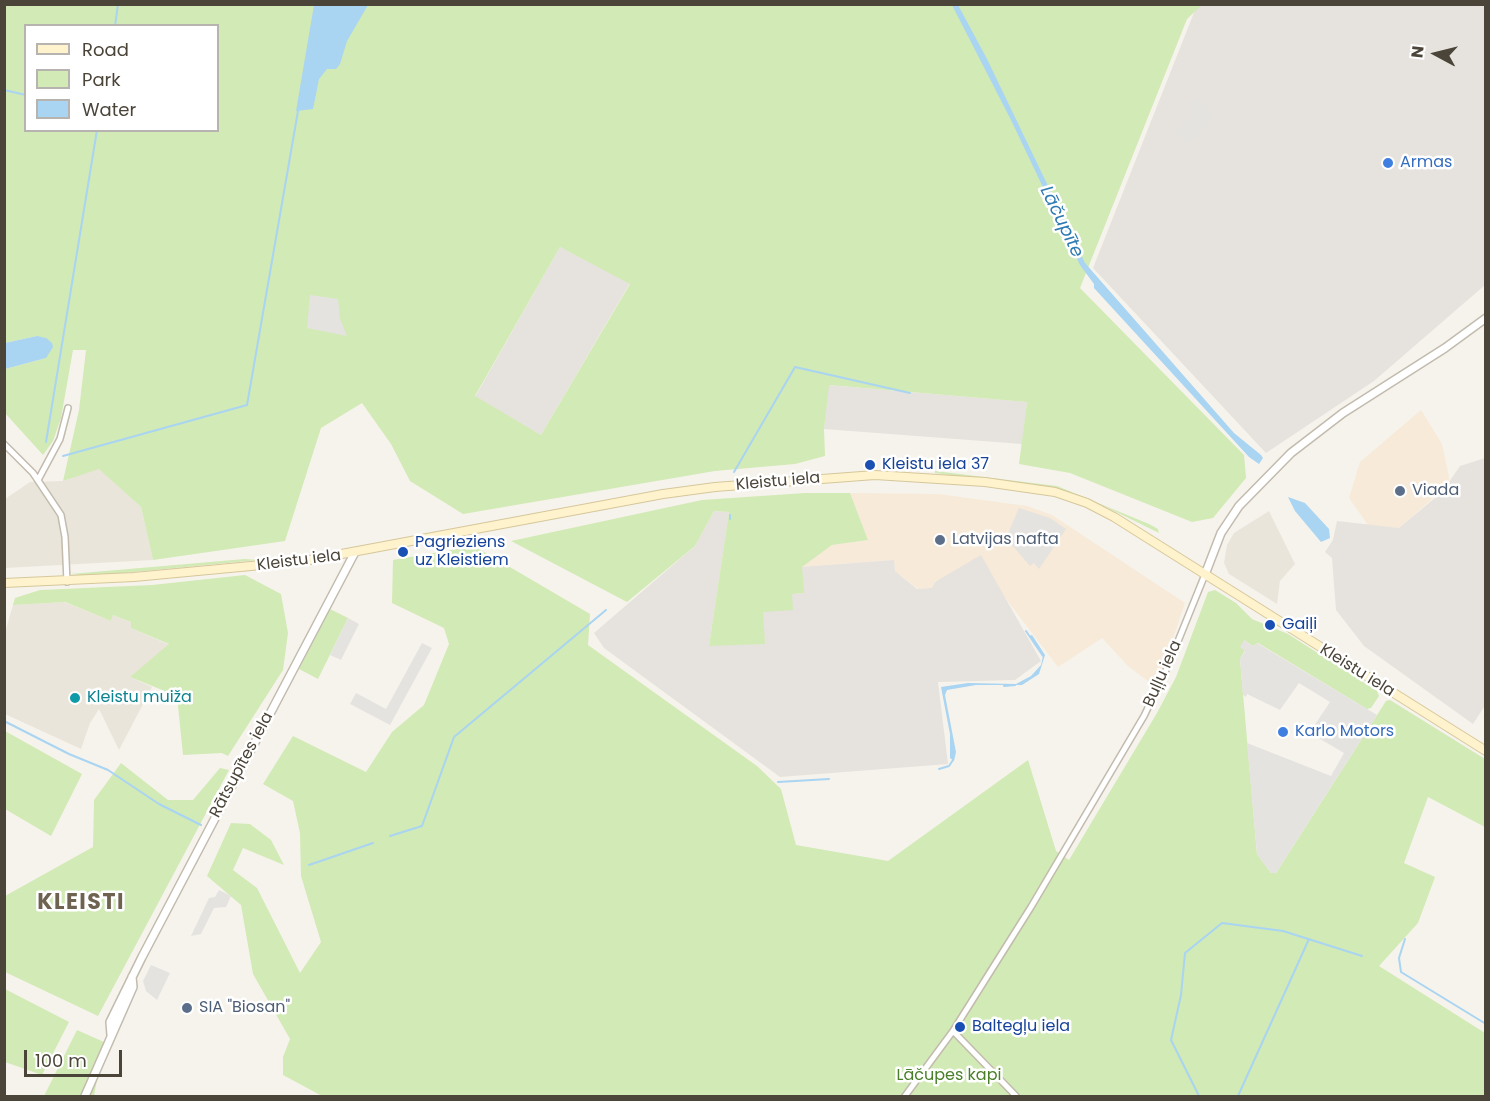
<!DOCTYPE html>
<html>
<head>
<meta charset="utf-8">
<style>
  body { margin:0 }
  #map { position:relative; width:1490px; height:1101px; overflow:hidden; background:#f6f3ec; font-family:Poppins,sans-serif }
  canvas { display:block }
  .frame { position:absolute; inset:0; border:6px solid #4b4439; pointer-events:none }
  .legend { position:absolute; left:24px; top:24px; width:195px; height:108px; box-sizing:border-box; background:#fff; border:2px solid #b7b4b0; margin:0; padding:8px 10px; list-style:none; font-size:18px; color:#4b4439 }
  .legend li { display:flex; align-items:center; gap:12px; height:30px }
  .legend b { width:30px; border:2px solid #b7b4b0 }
  .north { position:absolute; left:1406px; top:24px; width:60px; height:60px; -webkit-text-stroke:4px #fff; paint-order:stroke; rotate:277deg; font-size:16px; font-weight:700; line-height:24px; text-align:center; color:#4b4439 }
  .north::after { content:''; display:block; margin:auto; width:21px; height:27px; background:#4b4439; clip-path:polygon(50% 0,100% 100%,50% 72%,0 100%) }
  .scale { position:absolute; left:24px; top:1050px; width:98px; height:27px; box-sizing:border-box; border:3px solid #4b4439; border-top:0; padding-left:8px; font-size:18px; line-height:21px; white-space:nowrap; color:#4b4439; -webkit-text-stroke:4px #fff; paint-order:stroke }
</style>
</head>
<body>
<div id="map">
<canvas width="1490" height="1101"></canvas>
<div class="frame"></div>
<ul class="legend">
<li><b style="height:8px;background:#fff3cd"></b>Road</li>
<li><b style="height:16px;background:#d2eab5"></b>Park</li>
<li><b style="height:16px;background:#a9d4f2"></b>Water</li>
</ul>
<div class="north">N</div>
<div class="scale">100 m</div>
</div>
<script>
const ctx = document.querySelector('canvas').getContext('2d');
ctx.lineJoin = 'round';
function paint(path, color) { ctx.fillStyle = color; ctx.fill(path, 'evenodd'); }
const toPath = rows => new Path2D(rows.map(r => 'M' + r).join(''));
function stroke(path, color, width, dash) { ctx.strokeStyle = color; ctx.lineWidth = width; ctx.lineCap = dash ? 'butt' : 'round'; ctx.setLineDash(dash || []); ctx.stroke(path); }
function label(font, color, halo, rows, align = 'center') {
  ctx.font = font + ' Poppins,sans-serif'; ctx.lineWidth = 5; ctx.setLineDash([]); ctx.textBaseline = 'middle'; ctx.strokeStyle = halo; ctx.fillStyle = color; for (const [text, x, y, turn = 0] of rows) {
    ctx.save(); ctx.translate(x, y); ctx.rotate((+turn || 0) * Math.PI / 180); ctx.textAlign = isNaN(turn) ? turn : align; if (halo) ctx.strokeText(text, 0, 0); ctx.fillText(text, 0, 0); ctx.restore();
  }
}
paint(toPath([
  [99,468,141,507,153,560,5,568,5,499,30,482,63,481],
  [1269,511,1295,564,1280,581,1277,604,1229,574,1224,563,1227,545,1234,533],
  [64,602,111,621,113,615,131,622,131,628,170,645,130,677,152,687,119,750,99,709,90,723,81,749,5,714,4,636,13,605]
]), '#eae5da');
paint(toPath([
  [1421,410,1442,444,1449,477,1448,485,1399,528,1368,525,1349,498,1360,462],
  [850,493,938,494,1027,506,1052,515,1185,603,1163,668,1153,685,1128,666,1102,638,1058,667,1003,595,990,571,935,581,933,588,918,589,895,571,894,560,801,567,832,545,868,540]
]), '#f7ead8');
paint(toPath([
  [1197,5,1485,5,1485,285,1374,381,1266,453,1093,268],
  [560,247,630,283,541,435,475,397],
  [828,385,1027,402,1022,444,824,429],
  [1485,458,1486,704,1473,724,1364,646,1336,610,1332,558,1325,552,1333,540,1337,521,1399,528,1442,492,1460,466],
  [714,511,729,512,709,646,792,594,803,593,801,567,894,560,895,571,917,589,932,588,935,582,981,555,1041,661,1015,680,938,682,948,764,780,777,604,648,594,633,695,546]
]), '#e6e2dd');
paint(toPath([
  [4,5,1202,5,1187,19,1080,288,1244,455,1246,478,1213,518,1192,522,1070,473,1019,464,1027,402,829,385,824,429,825,456,795,464,715,471,463,514,410,481,391,444,362,403,321,428,285,541,153,560,141,507,99,469,63,481,79,410,86,350,73,350,61,418,53,441,43,455,5,413,5,369,46,358,37,336,5,343],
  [26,26,218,26,218,130,26,130],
  [560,247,630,284,541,435,475,396],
  [935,471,1057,486,1149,524,1158,529,1159,533,1106,507,1057,490,935,473],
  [805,493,850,493,868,540,832,545,802,567,804,593,792,594,793,610,763,612,765,644,709,646,729,512,714,511,695,546,627,602,511,541,702,500],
  [474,546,590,614,588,645,757,766,781,789,796,845,888,861,1028,760,1056,851,1069,860,1157,713,1176,677,1208,592,1215,590,1236,603,1252,619,1288,634,1377,691,1379,696,1371,708,1367,709,1258,643,1253,646,1244,640,1245,650,1240,659,1257,854,1271,873,1276,873,1386,701,1390,700,1485,759,1485,827,1428,797,1404,863,1435,877,1418,923,1379,966,1485,1033,1485,1096,322,1096,283,1075,283,1057,290,1039,253,974,241,905,207,876,231,823,250,824,271,840,284,865,243,848,233,870,257,888,300,973,321,942,301,876,300,833,293,801,263,784,293,736,366,772,392,732,424,705,449,644,444,628,392,603,393,560],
  [245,559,258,560,92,576,70,574],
  [245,575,281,594,288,633,283,670,228,756,222,753,183,755,177,696,130,677,169,644,131,628,131,622,113,615,111,621,65,602,13,605,15,598,40,590,152,585],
  [330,609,348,618,318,679,299,669],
  [5,731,82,774,51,836,5,809],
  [121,763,168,800,193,800,220,768,229,770,98,1016,5,972,5,896,93,847,94,800],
  [5,989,69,1022,42,1075,5,1062],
  [77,1030,104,1042,94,1096,44,1096]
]), '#d2eab5');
paint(toPath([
  [1195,97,1215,117,1187,144,1174,132,1191,112,1186,107],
  [310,295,338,299,340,319,347,336,307,328],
  [1019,508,1050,518,1066,529,1039,569,1034,563,1030,566,1006,538],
  [348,618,359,624,341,660,330,655],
  [1244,640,1253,646,1257,643,1377,715,1276,873,1271,873,1257,854,1247,743,1331,776,1344,753,1315,736,1319,729,1314,726,1330,702,1299,683,1280,710,1247,694,1246,697,1243,695,1240,659,1245,651,1240,647],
  [422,643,432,648,390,725,350,704,356,693,386,709],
  [219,890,231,896,226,907,214,908,201,934,191,936,209,898,215,897],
  [151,965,170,973,157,1000,146,991,143,981]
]), '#e5e3e0');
paint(toPath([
  [314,5,368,5,347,41,340,64,336,69,327,69,319,79,313,109,296,111],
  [952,5,958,5,987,59,1085,263,1234,433,1261,455,1263,458,1259,464,1249,457,1094,288,1094,284,1080,265,1011,120],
  [37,336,46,338,52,343,53,347,46,358,5,369,5,343],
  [1288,497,1305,503,1329,529,1330,538,1321,542,1295,511],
  [1032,635,1045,655,1039,674,1022,685,976,685,947,690,945,695,956,752,954,761,950,758,950,734,941,687,968,683,1016,684,1031,676,1041,665,1043,656,1029,636]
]), '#a9d4f2');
stroke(toPath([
  [115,26,118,4],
  [4,90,26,95],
  [46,442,97,130],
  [63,456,247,405,298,111],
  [734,472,795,367,910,393],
  [730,519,730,515],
  [1026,631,1043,656],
  [1004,686,1015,685],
  [4,721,69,754,108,770,159,804,201,825],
  [939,769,949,766,953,760],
  [778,782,829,779],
  [390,836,422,826,454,737,606,610],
  [309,865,373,843],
  [1405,939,1399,958,1401,972,1486,1024],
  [1199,1096,1171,1040,1181,995,1185,953,1222,923,1283,931,1362,956],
  [1238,1096,1309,939]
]), '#a9d4f2', 2);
const minor = toPath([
  [4,444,33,473,61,515,65,537,67,582],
  [38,480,60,439,68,408],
  [953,1031,1016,1096],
  [905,1096,953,1031,1031,907,1144,716,1168,666,1206,572]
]);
const tertiary = toPath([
  [1206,572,1221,533,1239,506,1291,453,1343,413,1445,348,1486,318],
  [111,1035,110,1022,142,957,354,554],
  [85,1096,133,987,132,977]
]);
const secondary = toPath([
  [4,583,134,577,304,561,663,494,715,487,875,475,985,482,1055,492,1087,503,1114,517,1486,751]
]);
stroke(minor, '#c2bbae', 8);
stroke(tertiary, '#c2bbae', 10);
stroke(secondary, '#d6c79b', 10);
stroke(minor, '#fff', 5);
stroke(tertiary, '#fff', 7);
stroke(secondary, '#fff3cd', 8);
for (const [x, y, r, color] of [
  [1388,163,6,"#3f7fe0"],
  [870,465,6,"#1a4fb4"],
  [1400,491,6,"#5c6f8a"],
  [940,540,6,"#5c6f8a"],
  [403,552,6,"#1a4fb4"],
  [1270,625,6,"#1a4fb4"],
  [75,698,6,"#0f9aa8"],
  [1283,732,6,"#3f7fe0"],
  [187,1008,6,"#5c6f8a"],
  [960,1027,6,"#1a4fb4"]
]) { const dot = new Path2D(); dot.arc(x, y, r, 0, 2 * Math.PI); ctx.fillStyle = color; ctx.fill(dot); stroke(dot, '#fff', 2); }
label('16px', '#366cbe', '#fff', [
  ["Armas",1400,163],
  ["Karlo Motors",1295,732]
], 'left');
label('16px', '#164399', '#fff', [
  ["Kleistu iela 37",882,465],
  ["Pagrieziens",415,543],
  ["uz Kleistiem",415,561],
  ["Gaiļi",1282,625],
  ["Baltegļu iela",972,1027]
], 'left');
label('16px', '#4b4439', '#fff', [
  ["Kleistu iela",778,482,-5],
  ["Kleistu iela",299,561,-7],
  ["Kleistu iela",1357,671,32],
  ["Buļļu iela",1163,674,-66],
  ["Rātsupītes iela",242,765,-62]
]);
label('16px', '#4e5e75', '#fff', [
  ["Viada",1412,491],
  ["Latvijas nafta",952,540],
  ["SIA \"Biosan\"",199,1008]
], 'left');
label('16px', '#0d838f', '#fff', [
  ["Kleistu muiža",87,698]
], 'left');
label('16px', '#4a7f2a', '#fff', [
  ["Lāčupes kapi",949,1076]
]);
label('italic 18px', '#2e7ab2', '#fff', [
  ["Lāčupīte",1061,222,64]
]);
ctx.letterSpacing = '1.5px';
label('bold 22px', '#6e6250', '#fff', [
  ["KLEISTI",81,903]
]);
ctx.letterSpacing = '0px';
</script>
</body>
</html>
